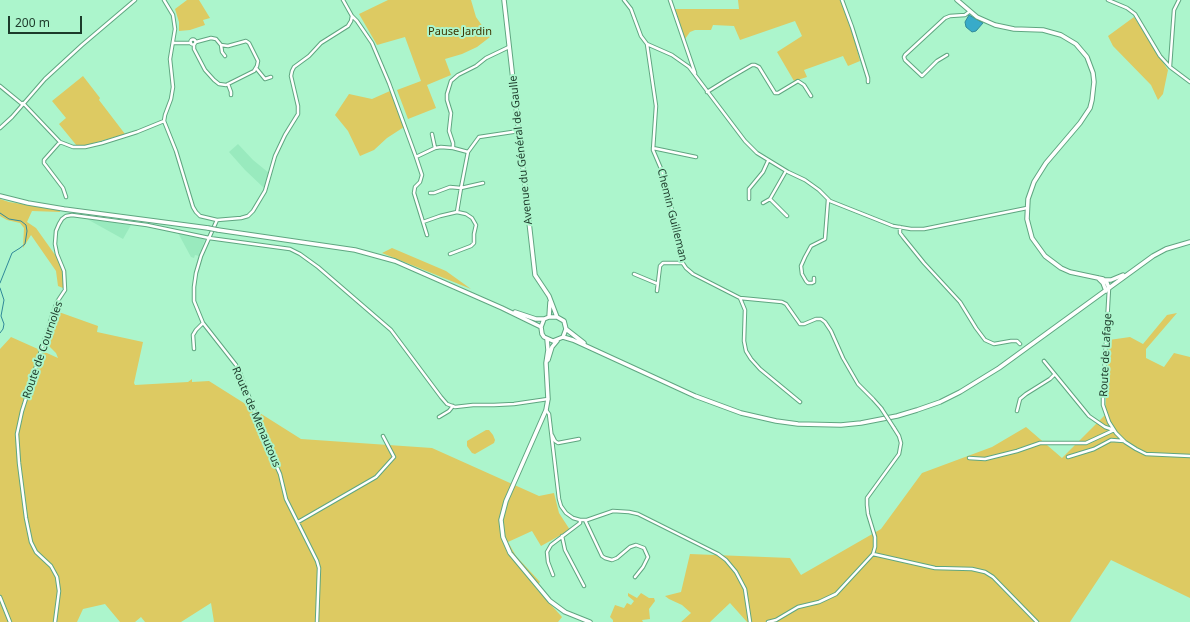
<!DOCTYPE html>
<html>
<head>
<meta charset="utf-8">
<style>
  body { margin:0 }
  #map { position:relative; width:1190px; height:622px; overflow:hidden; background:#acf5cc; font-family:"Noto Sans",sans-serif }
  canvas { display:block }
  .scale { position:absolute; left:8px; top:16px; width:74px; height:18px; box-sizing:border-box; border:2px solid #1c3a2a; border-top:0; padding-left:5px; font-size:12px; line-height:14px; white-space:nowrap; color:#1c3a2a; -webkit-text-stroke:3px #acf5cc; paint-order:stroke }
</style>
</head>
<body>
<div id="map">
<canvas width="1190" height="622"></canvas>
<div class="scale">200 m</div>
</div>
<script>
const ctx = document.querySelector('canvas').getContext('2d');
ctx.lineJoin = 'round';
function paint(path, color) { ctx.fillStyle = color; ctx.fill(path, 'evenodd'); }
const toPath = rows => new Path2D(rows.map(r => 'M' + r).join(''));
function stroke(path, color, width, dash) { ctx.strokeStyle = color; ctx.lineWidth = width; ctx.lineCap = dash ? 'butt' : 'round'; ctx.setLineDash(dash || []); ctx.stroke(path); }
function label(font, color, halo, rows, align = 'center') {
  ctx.font = font + ' "Noto Sans",sans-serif'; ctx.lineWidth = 4; ctx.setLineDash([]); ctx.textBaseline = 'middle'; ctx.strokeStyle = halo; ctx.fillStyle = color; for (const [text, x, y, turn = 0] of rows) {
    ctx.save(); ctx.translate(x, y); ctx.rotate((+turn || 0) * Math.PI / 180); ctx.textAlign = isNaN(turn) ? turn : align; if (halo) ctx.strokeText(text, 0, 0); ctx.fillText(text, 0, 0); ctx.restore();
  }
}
paint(toPath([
  [238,144,253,160,269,173,264,188,245,170,229,152],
  [87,219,131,225,123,239],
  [178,233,205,239,199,256,195,255,194,258,191,257]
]), '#99eabe');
paint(toPath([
  [187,0,199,0,210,18,203,20,205,25,190,30,179,31,179,22,175,9],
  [388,0,471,0,476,17,490,37,477,47,462,54,445,59,451,75,427,85,436,108,408,119,397,90,421,81,405,37,377,45,359,14],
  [738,0,840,0,852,30,860,61,848,66,843,56,804,70,807,77,794,81,777,52,802,36,795,21,740,40,734,26,713,25,711,30,695,30,690,32,685,39,674,9,739,9],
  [1134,17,1168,70,1163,94,1158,100,1151,85,1113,46,1108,36],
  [83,76,100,98,99,100,125,134,87,145,77,146,59,124,66,118,52,101],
  [390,91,404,127,387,138,374,150,360,156,348,131,335,115,349,94,372,99],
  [0,199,9,202,60,210,60,212,32,211,27,222,36,228,58,259,63,272,63,288,58,286,56,271,31,235,23,248,24,228,20,223,7,220,0,216],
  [392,248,446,271,471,289,382,253],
  [56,311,98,326,97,332,143,342,134,383,135,385,188,382,192,379,192,382,209,381,301,439,432,448,539,496,554,493,559,513,570,530,541,546,532,531,508,542,516,556,540,582,535,587,562,617,558,622,214,622,211,603,181,622,145,622,141,617,135,622,120,622,105,604,83,609,77,622,0,622,0,349,11,337,58,358,56,353,46,343],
  [1177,313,1146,349,1146,358,1164,367,1174,353,1190,357,1190,598,1111,560,1070,622,747,622,730,603,710,622,681,622,691,613,682,605,669,599,665,596,681,592,690,554,790,558,801,575,881,529,922,473,992,447,1026,427,1062,458,1105,415,1109,340,1130,337,1143,344,1167,315],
  [486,430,489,430,493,435,495,440,494,443,475,454,472,453,467,446,467,441],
  [628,593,637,598,641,593,649,598,654,598,655,601,649,609,650,619,642,620,643,622,613,622,613,620,610,617,615,605,624,608,627,603,631,605,634,601,628,596]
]), '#ddca62');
const water = toPath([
  [969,15,983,23,976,31,972,32,966,27,965,22,969,15]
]);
paint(water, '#38abc9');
stroke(water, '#308999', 1);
stroke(toPath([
  [0,213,9,219,21,221,26,225,27,231,25,244,20,248,12,253,0,283],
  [0,288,4,300,1,316,4,324,3,329,0,333]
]), '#308999', 1);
const minor = toPath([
  [343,0,352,16,357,21,372,43,389,83,416,157,422,175,420,182,415,187,414,193,427,235],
  [624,0,631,9,641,36,647,44,672,55,689,67,745,141,757,153,788,172,805,180,819,190,830,201,893,226,911,229,924,229,1027,208],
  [670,0,695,73],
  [842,0,852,27,868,78,868,82],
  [1108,0,1127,8,1135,14,1160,56,1170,67,1190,82],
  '190.5 42a2.5 2.5 0 1 1 5 0a2.5 2.5 0 1 1-5 0Z',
  [173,43,191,43],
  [647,44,656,106,653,150,662,171,679,237,680,255,682,262,686,268,693,274,740,298,782,302,786,304,800,324,804,324,816,319,821,319,825,322,831,331,843,358,858,384,873,399,881,408],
  [194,45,194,49,205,70,214,80,219,84,226,85,254,71,257,66,258,61,249,43,246,41,228,46,221,45,216,39,211,38,196,42],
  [221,45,222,52,225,56],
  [947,55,937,61,922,76,905,60,904,57,905,55,945,18,950,16,965,15,969,12],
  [1170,66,1174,10,1179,0],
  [256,68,265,79,271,77],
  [228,84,231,92,231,95],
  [0,86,22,104],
  [707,92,728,79,752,65,755,65,759,67,775,93,778,93,798,81,804,85,811,96],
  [23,103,60,142,73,147,85,147,102,143,137,132,164,121,165,115,171,99,173,87,170,59,175,29,173,15,164,0],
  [164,121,176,151,193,207,196,212,200,216,217,220,241,218,248,216,253,211,265,191,275,156,285,135,298,114,298,106,291,76,292,71,294,67,309,56,321,43,348,26,351,21,352,16],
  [0,128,12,117,45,79,82,45,135,0],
  [432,134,435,148],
  [60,142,44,160,44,163,63,188,66,197],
  [453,148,453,143,449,131,451,113,447,100,447,94,451,81,458,75,476,66,486,58,509,47],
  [653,148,696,157],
  [416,157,435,148,441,147,453,148,468,152],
  [430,193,434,193,450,187,461,188,468,152,479,137,519,131],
  [749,199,749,189,763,172,768,161],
  [770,199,787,216],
  [763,203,770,199,786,171],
  [457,212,461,188,483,183],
  [217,220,201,256,196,273,194,287,194,301,203,323,236,365,240,373,268,447,280,474,286,499,317,561,319,568,317,622],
  [423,222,440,216,457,212,466,214,472,218,476,225,474,234,474,243,471,246,450,254],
  [900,227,900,233,903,237,924,263,960,302,976,328,985,340,994,344,1011,341,1017,341,1020,344],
  [634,274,658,284],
  [814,278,814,282,812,283,808,283,806,281,802,274,801,266,805,257,811,246,825,239,828,200],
  [1109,288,1103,394,1103,405,1109,422,1116,433,1125,442,1136,449,1146,454,1190,456],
  [657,291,660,266,663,263,683,263],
  [740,298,745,310,744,341,746,351,751,359,760,369,800,402],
  [194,349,193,335,196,330,203,323],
  [1044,361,1089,416,1105,427,1114,430],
  [546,410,549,414,559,499,561,506,566,513,573,518,580,520,587,520,613,511,629,512,638,514,718,554,726,560,736,572,745,589,750,622],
  [1017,411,1020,399,1026,394,1050,379,1054,375],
  [439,417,449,411,453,406],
  [552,435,555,441,558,443,579,439],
  [1068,457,1094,449,1111,440,1124,441],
  [969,458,985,459,1017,451,1040,443,1086,443,1114,430],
  [585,520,602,556,605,558,612,560,617,558,630,547,636,545,644,548,648,557,643,567,635,577],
  [298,522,376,477,394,457,383,436],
  [562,536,565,550,584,586],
  [873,554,935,568,972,569,985,572,993,577,1037,622],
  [553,575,548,562,547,552,551,545,580,523,580,520],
  [0,597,10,622],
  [55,622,59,591,57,577,51,566,36,552,31,542,26,518,19,463,17,434,22,411,53,313,57,302,65,290,64,271,57,254,55,244,56,231,59,224,62,219,66,216,72,215,147,225,209,238,290,249,300,254,318,267,391,330,441,397,447,404,455,407,473,405,494,405,514,404,548,399],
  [768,622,776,620,798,607,819,602,836,594,873,554,875,547,875,537,868,514,867,505,867,498,899,454,901,443,899,436,894,428]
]);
const major = toPath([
  [504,0,535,275,549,296,557,317],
  [957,0,977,17,995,25,1014,29,1043,30,1061,35,1076,44,1087,57,1093,73,1094,82,1092,100,1090,108,1080,123,1046,163,1034,182,1028,199,1027,219,1032,238,1045,256,1061,268,1070,272,1103,279,1107,283,1109,288],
  [0,196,28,203,64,209,208,228],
  [218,230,355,250,395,261,502,308,541,327],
  [1098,278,1103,283,1106,291],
  [1104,280,1111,280,1123,275],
  [515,312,536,319,544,319],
  [549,317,550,302],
  [566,329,563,337,553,341,544,337,542,334,541,327,544,319,549,317,557,317,564,321,566,329,584,343],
  [563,337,573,340,695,396,741,413,776,421,798,424,841,425,861,423,897,416,917,410,940,402,960,392,999,368,1153,256,1166,249,1190,242],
  [547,339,548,350,546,363,548,399,546,410,506,501,501,520,503,537,510,553,550,601,565,612,590,622],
  [548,360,552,347,557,341]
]);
stroke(minor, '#5fa680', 4.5);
stroke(major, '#5fa680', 5.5);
stroke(minor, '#fff', 2.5);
stroke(major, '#fff', 3.5);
const minorBridge = toPath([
  [881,408,894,428]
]);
const majorBridge = toPath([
  [208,228,218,230]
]);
stroke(minorBridge, '#5fa680', 4.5, []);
stroke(majorBridge, '#5fa680', 5.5, []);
stroke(minorBridge, '#fff', 2.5);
stroke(majorBridge, '#fff', 3.5);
label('11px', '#3e3502', '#acf5cc', [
  ["Pause Jardin",460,32]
]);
label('11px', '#1c3a2a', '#acf5cc', [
  ["Avenue du Général de Gaulle",521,150,-96],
  ["Chemin Guilleman",672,215,76],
  ["Route de Cournoles",43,350,-71],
  ["Route de Lafage",1106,355,-87],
  ["Route de Menautous",256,417,67]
]);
</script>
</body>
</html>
